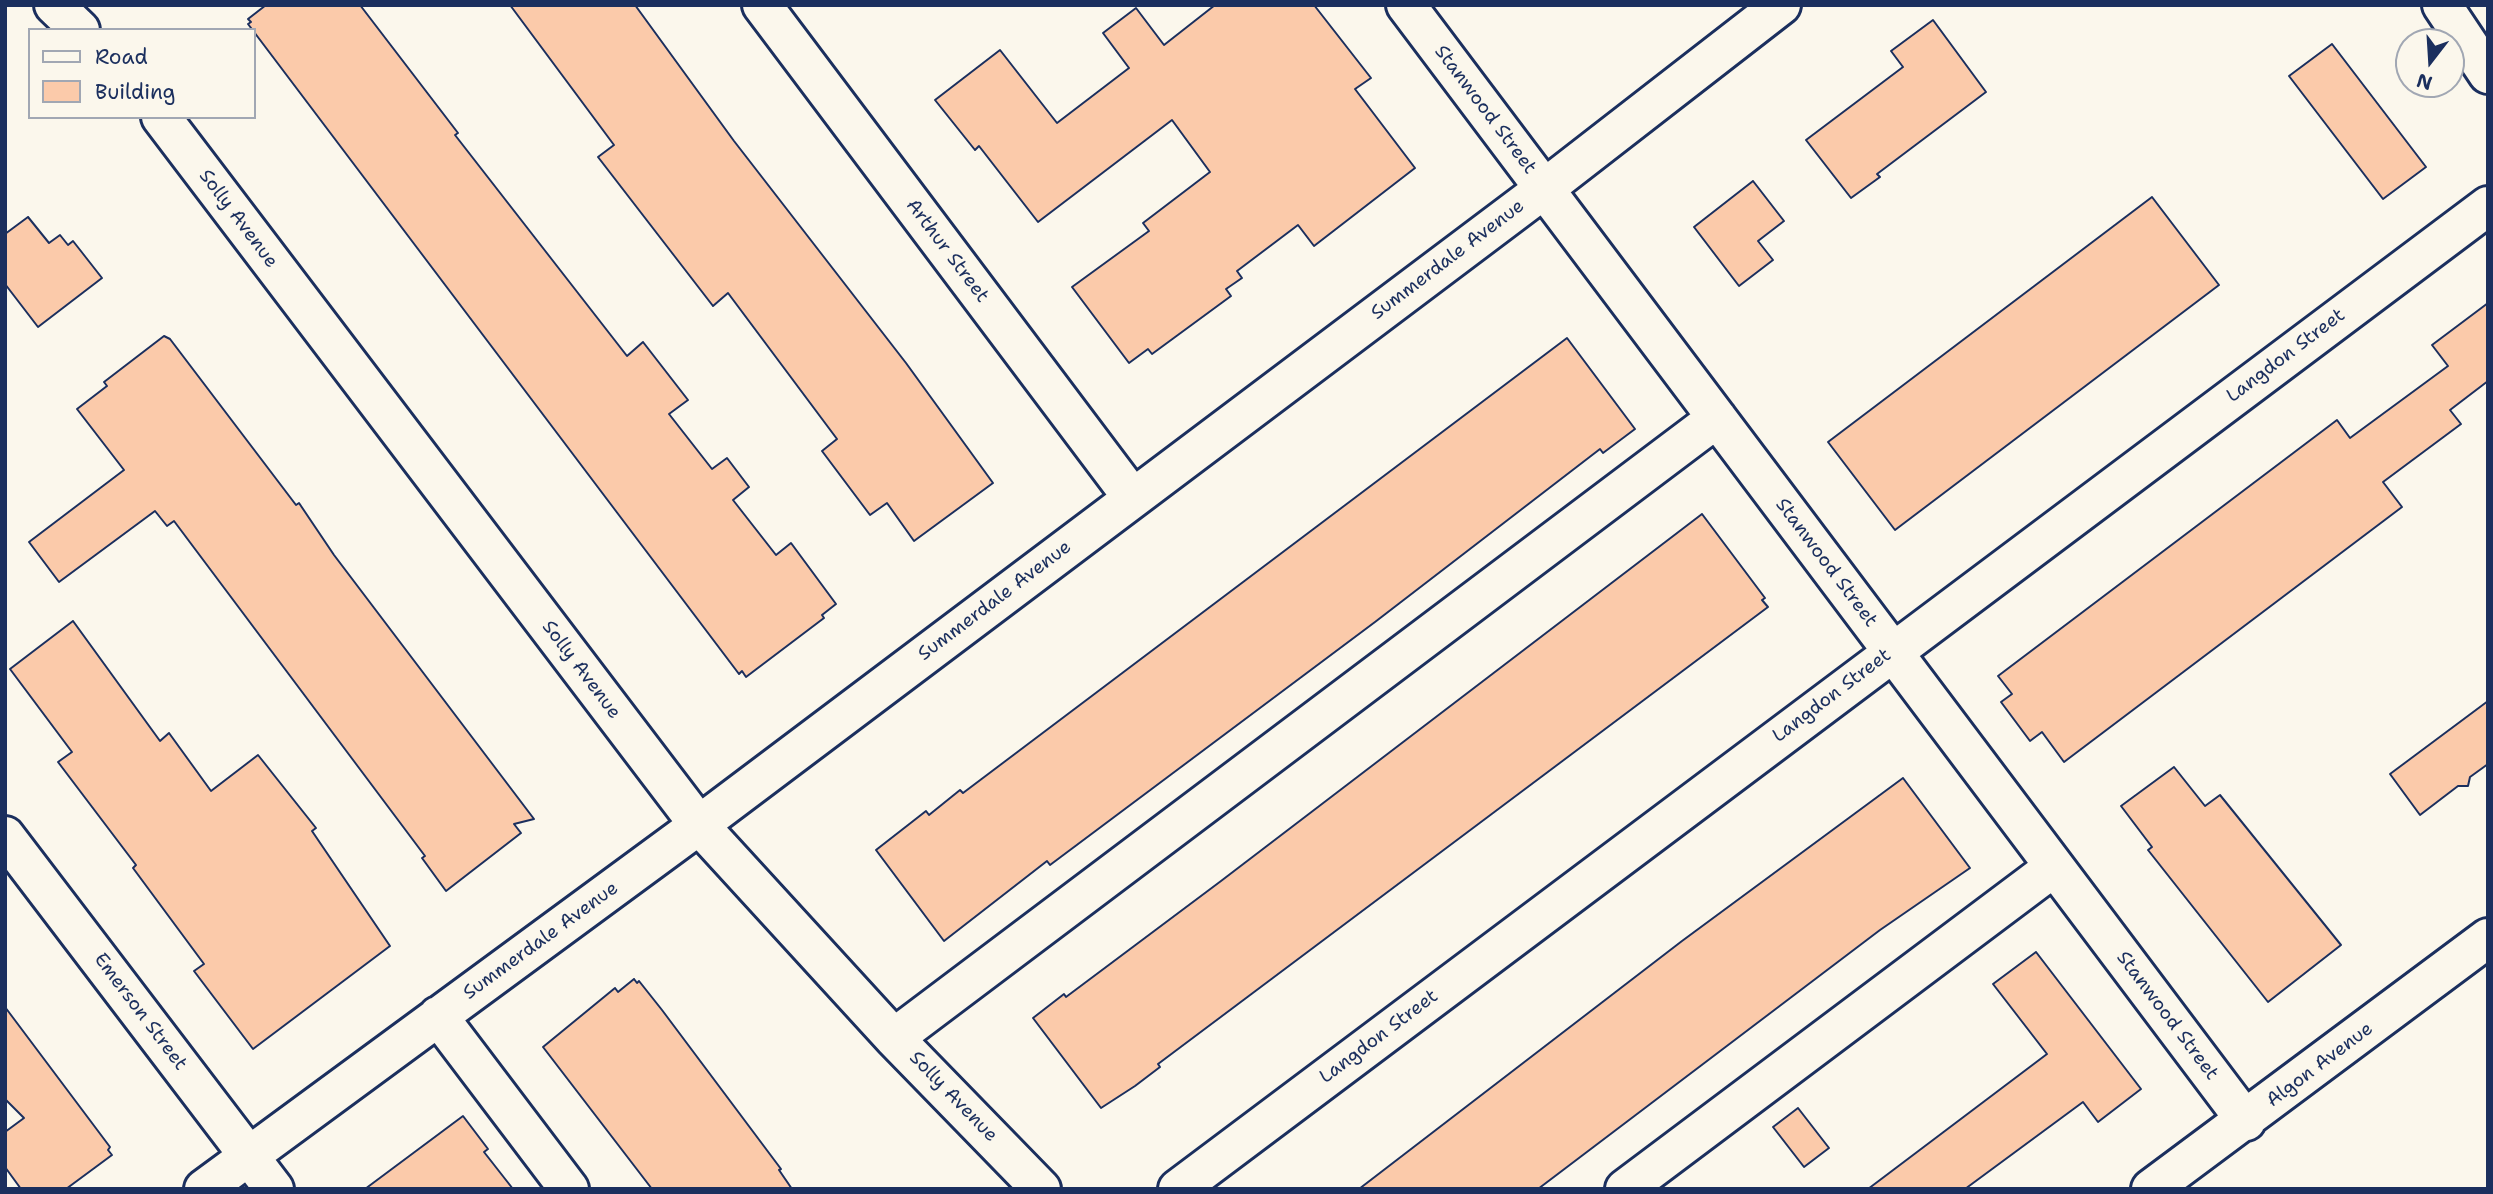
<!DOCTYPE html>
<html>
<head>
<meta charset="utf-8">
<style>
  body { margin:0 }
  #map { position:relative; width:2493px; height:1194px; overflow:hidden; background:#fbf7ec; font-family:"Shantell Sans",sans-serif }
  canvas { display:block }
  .frame { position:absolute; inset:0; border:7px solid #1b2f5e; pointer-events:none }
  .legend { position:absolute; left:28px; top:28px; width:228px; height:91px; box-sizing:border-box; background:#fbf7ec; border:2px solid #a1a7b3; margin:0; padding:9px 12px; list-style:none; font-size:21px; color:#1b2f5e }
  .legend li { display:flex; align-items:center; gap:14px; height:35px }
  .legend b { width:35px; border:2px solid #a1a7b3 }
  .north { position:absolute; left:2395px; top:28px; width:70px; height:70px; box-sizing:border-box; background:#fbf7ec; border:2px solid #a1a7b3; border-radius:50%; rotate:197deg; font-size:19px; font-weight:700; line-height:28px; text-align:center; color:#1b2f5e }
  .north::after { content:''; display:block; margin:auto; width:24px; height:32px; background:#1b2f5e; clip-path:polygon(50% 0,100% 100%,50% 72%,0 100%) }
</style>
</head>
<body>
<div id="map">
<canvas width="2493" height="1194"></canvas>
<div class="frame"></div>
<ul class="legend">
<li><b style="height:9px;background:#fbf7ec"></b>Road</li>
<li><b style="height:19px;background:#fbcaaa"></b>Building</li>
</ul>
<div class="north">N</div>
</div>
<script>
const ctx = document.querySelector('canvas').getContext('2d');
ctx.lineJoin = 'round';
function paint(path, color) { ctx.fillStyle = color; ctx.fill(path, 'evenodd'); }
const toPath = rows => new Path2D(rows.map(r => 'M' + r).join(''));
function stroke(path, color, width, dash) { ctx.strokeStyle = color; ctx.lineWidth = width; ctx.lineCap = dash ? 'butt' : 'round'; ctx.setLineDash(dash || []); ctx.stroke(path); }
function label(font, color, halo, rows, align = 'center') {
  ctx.font = font + ' "Shantell Sans",sans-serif'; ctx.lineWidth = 7; ctx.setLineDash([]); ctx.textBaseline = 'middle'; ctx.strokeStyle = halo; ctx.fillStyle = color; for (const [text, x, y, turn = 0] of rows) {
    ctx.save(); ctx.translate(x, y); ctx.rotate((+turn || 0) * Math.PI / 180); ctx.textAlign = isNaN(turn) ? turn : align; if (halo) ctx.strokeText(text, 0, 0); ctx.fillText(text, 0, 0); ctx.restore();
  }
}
const building = toPath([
  [266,5,360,5,458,133,455,135,627,356,643,342,688,400,669,414,712,469,727,458,749,487,733,500,776,555,791,543,836,604,822,615,824,618,746,677,742,671,739,674,248,24,251,22,248,19,266,5],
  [510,5,635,5,734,141,906,363,993,483,914,541,887,503,870,515,822,451,837,439,728,293,713,306,598,157,614,145,510,5],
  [1215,5,1314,5,1371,78,1355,89,1415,168,1314,246,1298,225,1237,271,1242,278,1226,289,1231,296,1152,354,1148,349,1129,363,1072,287,1149,231,1143,223,1210,172,1172,120,1038,222,979,146,975,150,935,100,1000,50,1057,123,1129,68,1103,33,1136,8,1164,45,1215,5],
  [1933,20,1986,92,1877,174,1880,177,1851,198,1806,140,1903,67,1891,51,1933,20],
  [2332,44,2426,167,2383,199,2289,76,2332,44],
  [1753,181,1784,221,1758,241,1773,260,1739,286,1694,227,1753,181],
  [2152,197,2219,285,1895,530,1828,442,2152,197],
  [28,217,49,243,60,235,68,245,73,241,102,278,38,327,5,284,5,234,28,217],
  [2488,303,2488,381,2450,410,2461,424,2383,482,2402,507,2064,762,2042,732,2030,741,2001,702,2012,694,1998,676,2337,420,2350,438,2448,366,2432,345,2488,303],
  [164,336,170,339,296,505,299,503,334,555,534,819,514,824,521,833,446,891,422,858,425,856,174,521,167,526,155,511,59,582,29,542,124,470,77,409,107,386,104,382,164,336],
  [1567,338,1635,429,1603,453,1600,449,1375,622,1050,865,1047,861,944,941,876,850,926,811,929,815,960,790,963,793,1567,338],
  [1702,514,1765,598,1762,600,1768,607,1158,1064,1160,1067,1135,1086,1101,1108,1033,1018,1064,994,1066,997,1221,881,1702,514],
  [73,621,160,741,169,733,211,791,258,755,316,828,312,831,390,946,253,1049,194,971,204,964,133,868,136,865,58,762,72,752,10,669,73,621],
  [2488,701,2488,764,2470,777,2468,786,2458,786,2420,815,2390,774,2488,701],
  [2174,767,2205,806,2220,795,2341,945,2268,1002,2148,850,2152,847,2121,806,2174,767],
  [1903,778,1970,868,1880,930,1538,1189,1359,1189,1682,941,1903,778],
  [2036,952,2141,1089,2098,1122,2083,1102,1965,1189,1868,1189,2047,1054,1993,984,2036,952],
  [634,979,637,983,639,981,662,1010,781,1169,779,1170,792,1189,652,1189,543,1047,615,988,618,992,634,979],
  [5,1007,110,1147,108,1150,112,1155,66,1189,21,1189,5,1167,5,1132,24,1118,5,1099,5,1007],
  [1798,1108,1829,1148,1804,1167,1773,1127,1798,1108],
  [463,1116,488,1149,484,1152,513,1189,365,1189,463,1116]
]);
paint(building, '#fbcaaa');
stroke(building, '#1b2f5e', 2);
const minor = toPath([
  [54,5,80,30],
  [762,5,1132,497],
  [1406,5,2246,1121],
  [161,117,699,825,894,1038,1041,1189],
  [5,836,274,1189],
  [438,1016,569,1189],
  [894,1038,1717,418],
  [204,1189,699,825,1544,189,1781,5],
  [1178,1189,2488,206],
  [1625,1189,2054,867],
  [2151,1189,2488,938]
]);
const major = toPath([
  [2442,5,2488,74]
]);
stroke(minor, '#1b2f5e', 44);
stroke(major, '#1b2f5e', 44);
stroke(minor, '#fbf7ec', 38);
stroke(major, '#fbf7ec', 38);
label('19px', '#1b2f5e', '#fbf7ec', [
  ["Stanwood Street",1485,110,53],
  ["Solly Avenue",238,219,53],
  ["Arthur Street",947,251,53],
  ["Summerdale Avenue",1448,260,-37],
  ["Langdon Street",2286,356,-37],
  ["Stanwood Street",1826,563,53],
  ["Summerdale Avenue",995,601,-37],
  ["Solly Avenue",581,670,53],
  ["Langdon Street",1832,696,-37],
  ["Summerdale Avenue",541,941,-36],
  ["Emerson Street",140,1012,53],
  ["Stanwood Street",2167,1016,53],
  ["Langdon Street",1379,1037,-37],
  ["Algon Avenue",2320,1065,-37],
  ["Solly Avenue",953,1097,46]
]);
</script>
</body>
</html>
